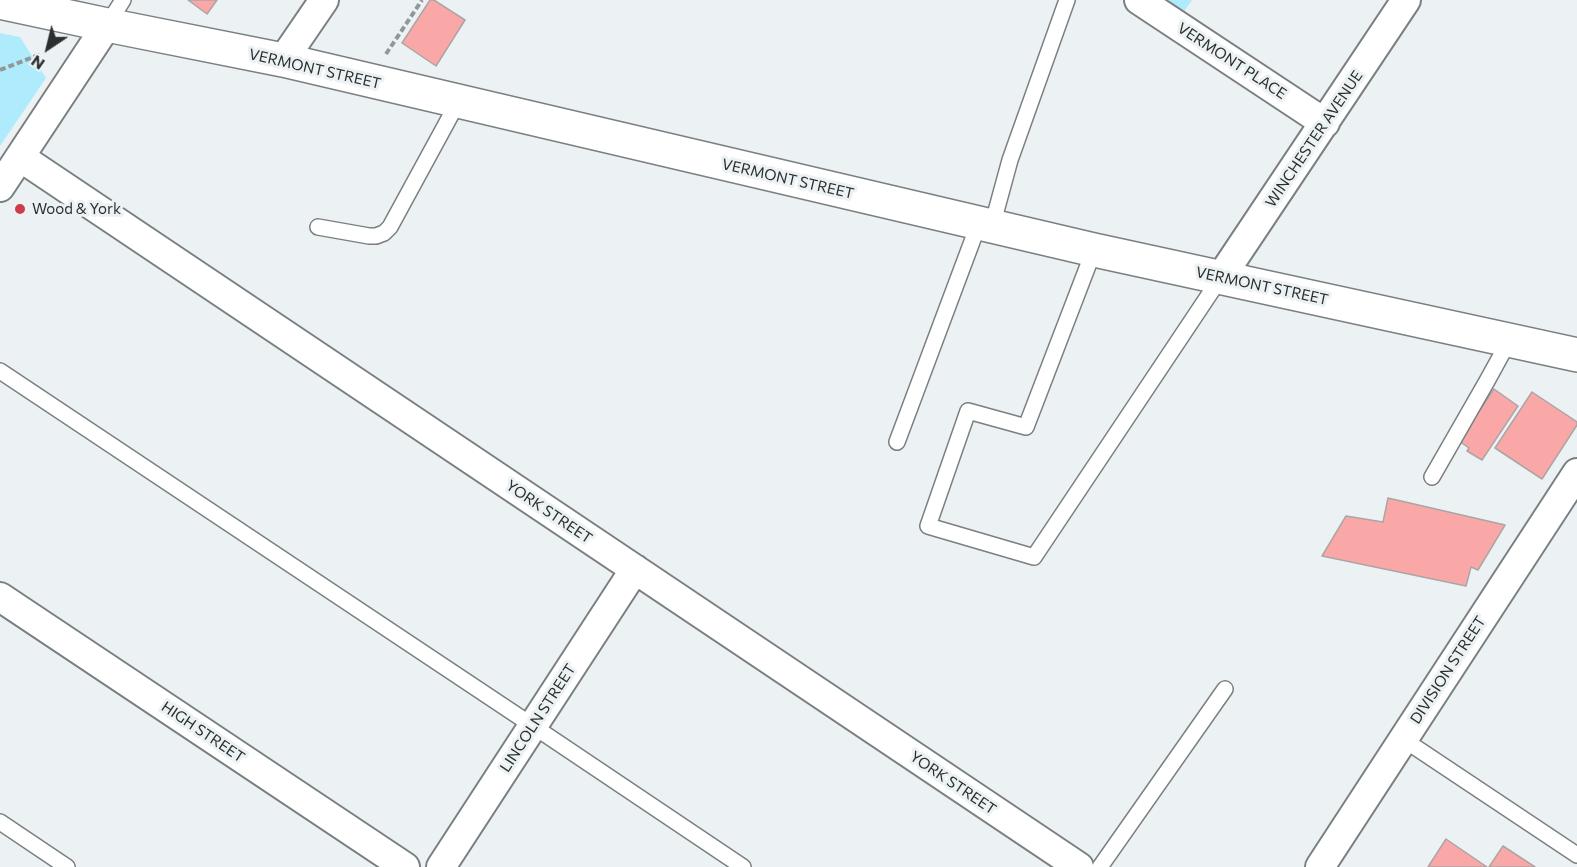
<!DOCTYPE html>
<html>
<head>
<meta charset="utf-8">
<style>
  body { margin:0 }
  #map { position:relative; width:1577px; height:867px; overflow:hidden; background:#ecf2f4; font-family:Commissioner,sans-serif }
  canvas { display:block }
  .north { position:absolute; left:18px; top:18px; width:60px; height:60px; -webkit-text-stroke:4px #ecf2f4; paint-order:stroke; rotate:215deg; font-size:16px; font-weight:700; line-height:24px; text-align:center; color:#2c2f2f }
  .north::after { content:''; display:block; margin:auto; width:21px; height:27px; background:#2c2f2f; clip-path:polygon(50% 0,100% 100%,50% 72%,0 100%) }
</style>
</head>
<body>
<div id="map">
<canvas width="1577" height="867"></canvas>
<div class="north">N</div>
</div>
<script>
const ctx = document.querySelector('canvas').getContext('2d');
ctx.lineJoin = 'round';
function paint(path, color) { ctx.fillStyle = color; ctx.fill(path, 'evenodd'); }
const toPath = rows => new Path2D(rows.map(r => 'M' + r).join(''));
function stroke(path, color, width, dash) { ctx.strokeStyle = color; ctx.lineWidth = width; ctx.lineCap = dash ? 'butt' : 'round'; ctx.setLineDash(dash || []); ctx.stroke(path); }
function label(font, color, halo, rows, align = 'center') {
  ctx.font = font + ' Commissioner,sans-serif'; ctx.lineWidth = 6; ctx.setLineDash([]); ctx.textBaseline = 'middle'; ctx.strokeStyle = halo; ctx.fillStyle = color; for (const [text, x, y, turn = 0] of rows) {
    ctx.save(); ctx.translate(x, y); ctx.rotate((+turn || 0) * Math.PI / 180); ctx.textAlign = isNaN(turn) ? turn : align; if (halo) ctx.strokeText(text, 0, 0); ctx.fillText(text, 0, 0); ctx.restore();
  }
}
paint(toPath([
  [1164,0,1192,0,1183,13],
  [0,33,20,37,46,78,0,146]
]), '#aeebfc');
const building = toPath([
  [188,0,217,0,207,14,188,0],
  [430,0,434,0,465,20,436,66,402,43,430,0],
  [1494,389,1518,406,1482,460,1467,451,1469,448,1459,441,1494,389],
  [1532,392,1577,422,1577,425,1542,479,1495,448,1532,392],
  [1388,498,1505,525,1478,570,1471,567,1466,586,1322,556,1346,516,1383,522,1388,498],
  [1446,839,1487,867,1428,867,1446,839],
  [1503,846,1535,867,1489,867,1503,846]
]);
paint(building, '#faa8a7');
stroke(building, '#aba5a5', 1.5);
const service = toPath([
  [107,25,123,0],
  [992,226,1010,160,1067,0],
  [318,227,369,236,376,236,384,233,390,227,458,102],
  [1094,250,1026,427,968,411,928,526,1034,557,1221,277],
  [0,371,533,726,743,867],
  [897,442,979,223],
  [1432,477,1487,381,1509,341],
  [1403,739,1577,855],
  [0,822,67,867],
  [1100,867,1225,689]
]);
const minor = toPath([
  [1139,0,1325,123],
  [283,60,324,0],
  [20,157,1079,867],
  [0,187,107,25],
  [1221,277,1406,0],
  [0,597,405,867],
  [441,867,635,569],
  [1320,867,1577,473]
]);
const tertiary = toPath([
  [0,2,107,25,283,60,1094,250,1577,355]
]);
stroke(service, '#7a8081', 18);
stroke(minor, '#7a8081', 32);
stroke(tertiary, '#7a8081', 36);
stroke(toPath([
  [386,54,422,0],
  [0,70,41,54]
]), '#929798', 4, [6, 3]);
stroke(service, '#fff', 15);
stroke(minor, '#fff', 28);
stroke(tertiary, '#fff', 33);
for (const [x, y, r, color] of [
  [20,209,6,"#cd3d4a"]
]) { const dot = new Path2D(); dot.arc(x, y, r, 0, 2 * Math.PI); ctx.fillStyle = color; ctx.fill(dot); stroke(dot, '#ecf2f4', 2); }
label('15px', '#2c2f2f', '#ecf2f4', [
  ["VERMONT PLACE",1232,61,33],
  ["VERMONT STREET",315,69,13],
  ["WINCHESTER AVENUE",1314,139,-56],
  ["VERMONT STREET",788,179,13],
  ["VERMONT STREET",1262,286,12],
  ["YORK STREET",549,512,34],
  ["DIVISION STREET",1448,670,-57],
  ["LINCOLN STREET",538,718,-57],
  ["HIGH STREET",203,732,34],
  ["YORK STREET",953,783,34]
]);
label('15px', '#2c2f2f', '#ecf2f4', [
  ["Wood & York",32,209]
], 'left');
</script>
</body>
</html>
